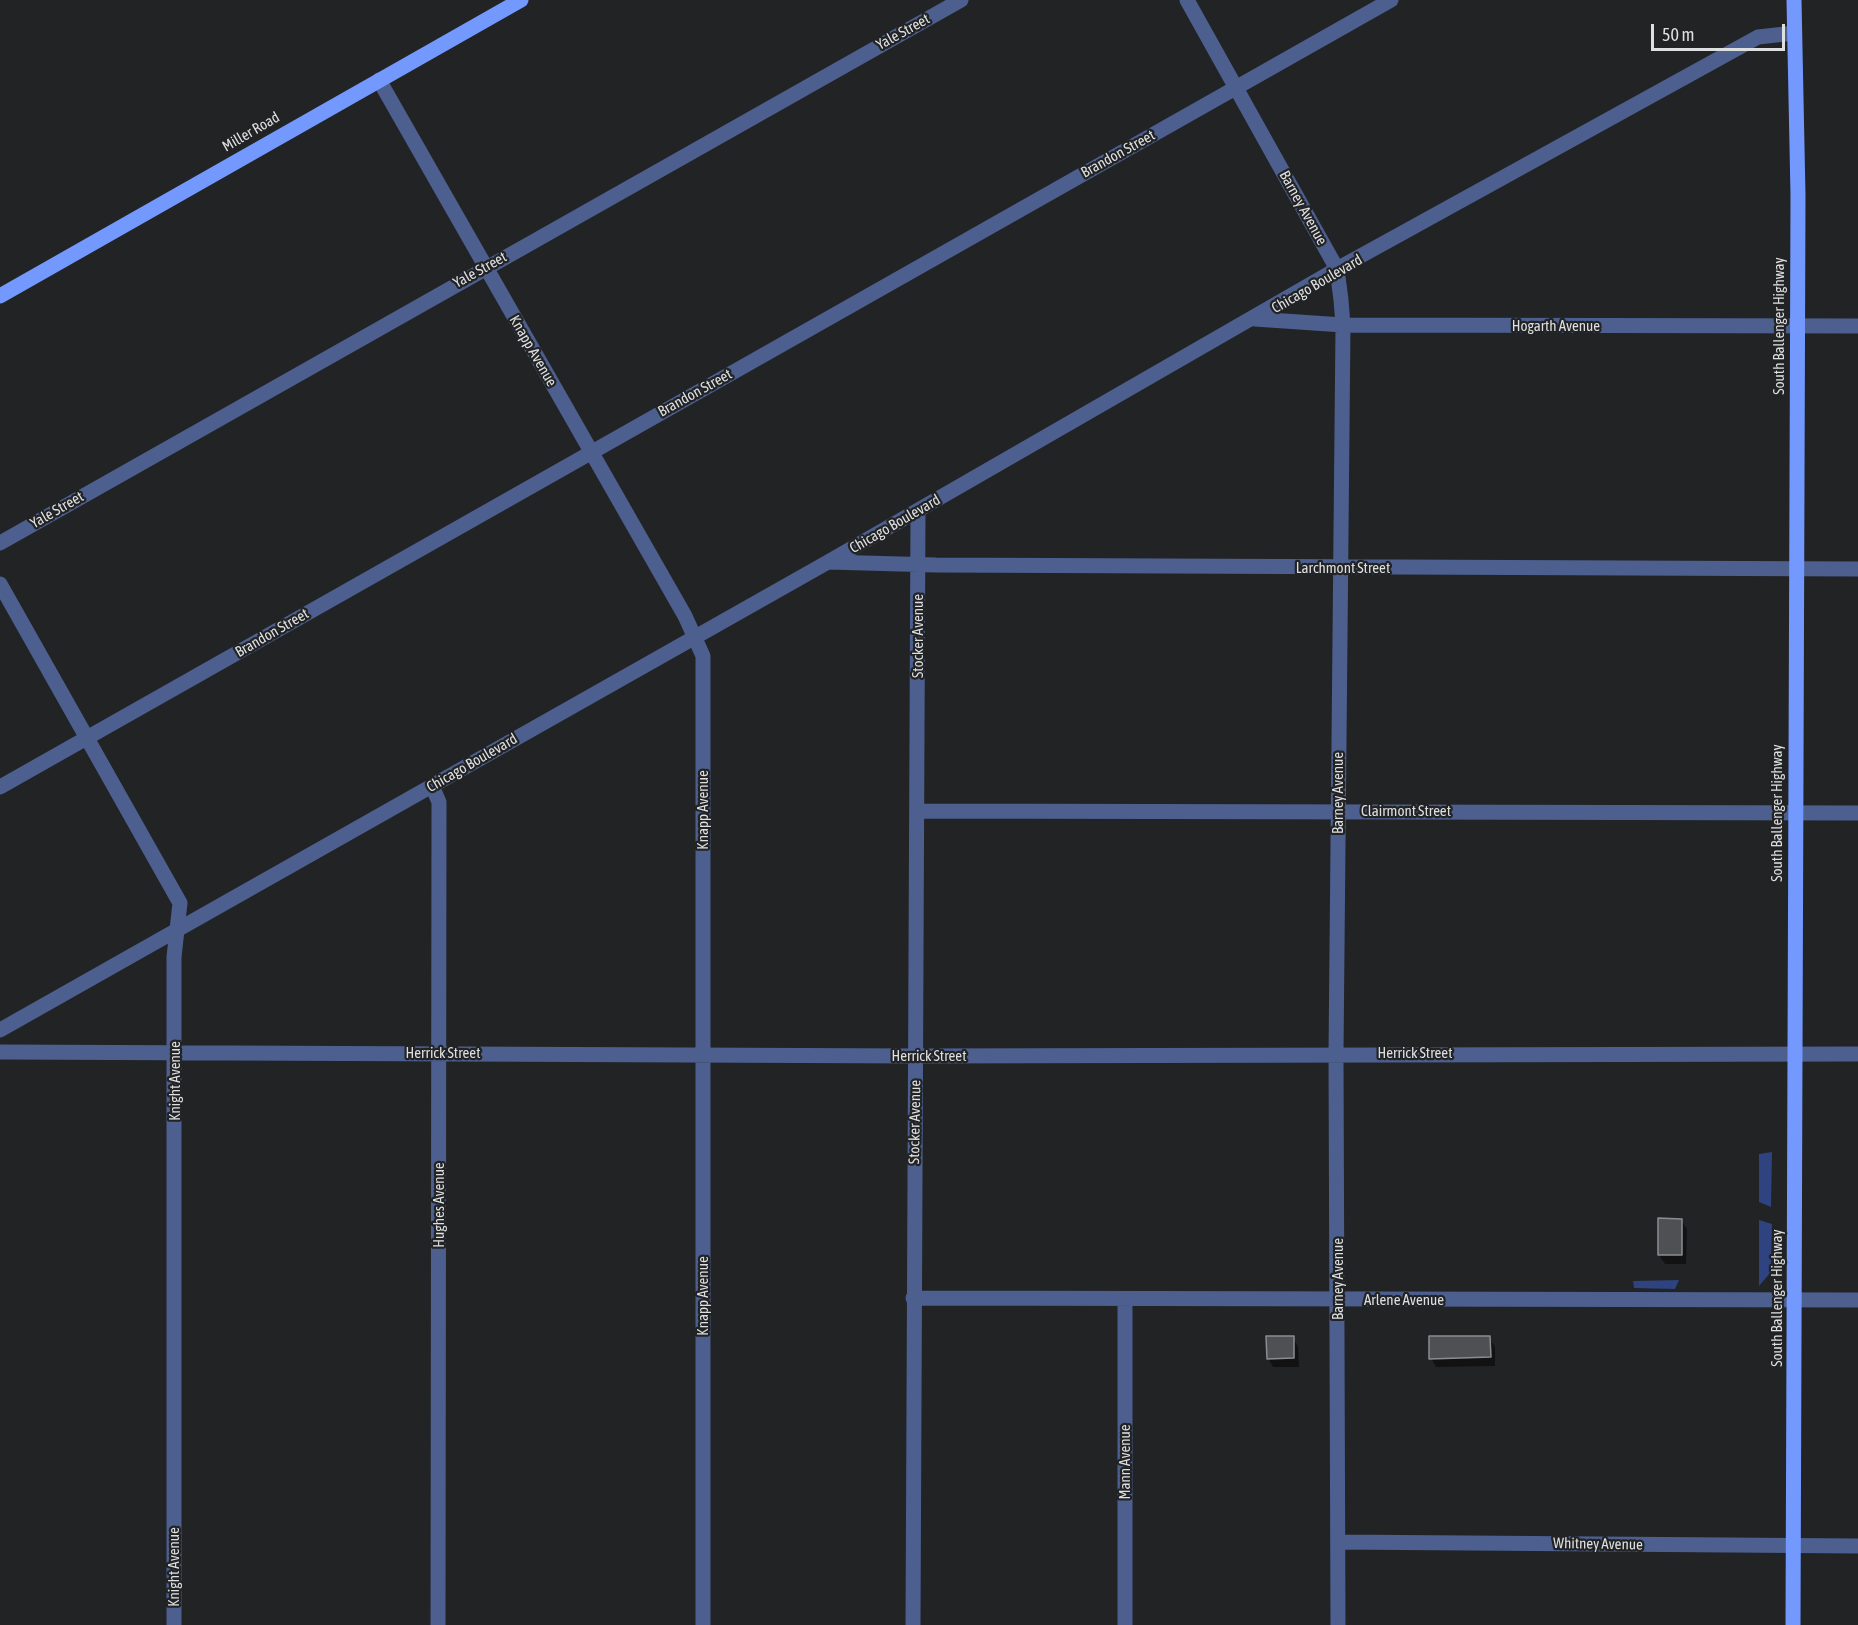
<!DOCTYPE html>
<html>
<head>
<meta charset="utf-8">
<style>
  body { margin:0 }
  #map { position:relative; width:1858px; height:1625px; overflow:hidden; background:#222325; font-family:"Asap Condensed",sans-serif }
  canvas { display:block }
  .scale { position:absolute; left:1651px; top:24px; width:134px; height:27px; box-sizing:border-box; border:3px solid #dedfe0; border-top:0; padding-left:8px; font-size:18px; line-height:21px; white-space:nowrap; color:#dedfe0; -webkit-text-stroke:4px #222325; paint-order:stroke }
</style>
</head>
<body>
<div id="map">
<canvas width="1858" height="1625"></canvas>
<div class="scale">50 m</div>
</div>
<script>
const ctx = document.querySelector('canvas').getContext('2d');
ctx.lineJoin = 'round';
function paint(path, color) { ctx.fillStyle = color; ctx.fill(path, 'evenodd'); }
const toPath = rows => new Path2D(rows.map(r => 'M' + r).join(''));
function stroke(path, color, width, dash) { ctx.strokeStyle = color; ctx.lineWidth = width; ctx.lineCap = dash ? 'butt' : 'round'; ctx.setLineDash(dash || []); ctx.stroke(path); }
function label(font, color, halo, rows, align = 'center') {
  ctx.font = font + ' "Asap Condensed",sans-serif'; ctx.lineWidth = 4.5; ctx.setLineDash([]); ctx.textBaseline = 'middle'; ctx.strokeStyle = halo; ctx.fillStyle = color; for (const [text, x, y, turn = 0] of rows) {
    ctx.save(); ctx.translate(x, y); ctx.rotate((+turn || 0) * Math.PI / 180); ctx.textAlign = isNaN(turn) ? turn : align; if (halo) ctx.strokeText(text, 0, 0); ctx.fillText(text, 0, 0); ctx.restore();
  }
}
paint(toPath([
  [1772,1152,1771,1207,1759,1202,1759,1154],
  [1759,1220,1772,1224,1771,1272,1759,1286],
  [1679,1280,1675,1289,1634,1288,1633,1281]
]), '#2e437f');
paint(toPath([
  [1659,1220,1681,1220,1687,1229,1686,1264,1665,1264,1659,1255],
  [1293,1337,1298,1347,1299,1367,1273,1367,1268,1358],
  [1489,1338,1495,1347,1495,1366,1436,1367,1431,1358]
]), '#0007');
const building = toPath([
  [1658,1218,1682,1219,1682,1255,1658,1255,1658,1218],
  [1266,1336,1294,1336,1294,1358,1267,1359,1266,1336],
  [1429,1336,1490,1336,1491,1357,1429,1359,1429,1336]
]);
paint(building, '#4f5053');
stroke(building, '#8b8d90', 1.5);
stroke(toPath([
  [1187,0,1337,269,1341,300,1343,325,1336,1053,1338,1625],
  [379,80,685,616,703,656,703,1625],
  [1255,319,1343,325,1858,326],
  [0,543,961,0],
  [828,562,936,565,1858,569],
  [0,584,180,903,174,957,174,1625],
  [432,786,439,802,438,1625],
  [0,787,1391,0],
  [918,811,1858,813],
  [0,1030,828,562,1337,269,1758,37,1794,33],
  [0,1052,916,1056,1858,1054],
  [913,1298,1858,1300],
  [1125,1299,1125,1625],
  [1338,1542,1858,1546],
  [913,1625,918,511]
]), '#4c5f8f', 15);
stroke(toPath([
  [0,296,521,0],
  [1793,1625,1798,195,1794,0]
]), '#7499fe', 15);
label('15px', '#dedfe0', '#222325', [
  ["Yale Street",903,32,-29],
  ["Miller Road",251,132,-30],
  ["Brandon Street",1118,154,-29],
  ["Barney Avenue",1303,208,61],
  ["Yale Street",480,270,-29],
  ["Chicago Boulevard",1317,284,-30],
  ["Hogarth Avenue",1556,326],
  ["South Ballenger Highway",1779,326,-90],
  ["Knapp Avenue",533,351,60],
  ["Brandon Street",695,393,-29],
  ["Yale Street",57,510,-30],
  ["Chicago Boulevard",895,524,-30],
  ["Larchmont Street",1343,568],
  ["Brandon Street",272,633,-30],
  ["Stocker Avenue",918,636,-90],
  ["Chicago Boulevard",472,763,-30],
  ["Barney Avenue",1338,793,-90],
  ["Knapp Avenue",703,810,-90],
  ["Clairmont Street",1406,811],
  ["South Ballenger Highway",1777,813,-90],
  ["Herrick Street",443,1053],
  ["Herrick Street",1415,1053],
  ["Herrick Street",929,1056],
  ["Knight Avenue",175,1081,-90],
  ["Stocker Avenue",915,1122,-89],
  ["Hughes Avenue",439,1205,-90],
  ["Barney Avenue",1338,1279,-90],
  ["Knapp Avenue",703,1296,-90],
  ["South Ballenger Highway",1777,1298,-90],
  ["Arlene Avenue",1404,1300],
  ["Mann Avenue",1125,1462,-90],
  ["Whitney Avenue",1598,1544,1],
  ["Knight Avenue",174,1567,-90]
]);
</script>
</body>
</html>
